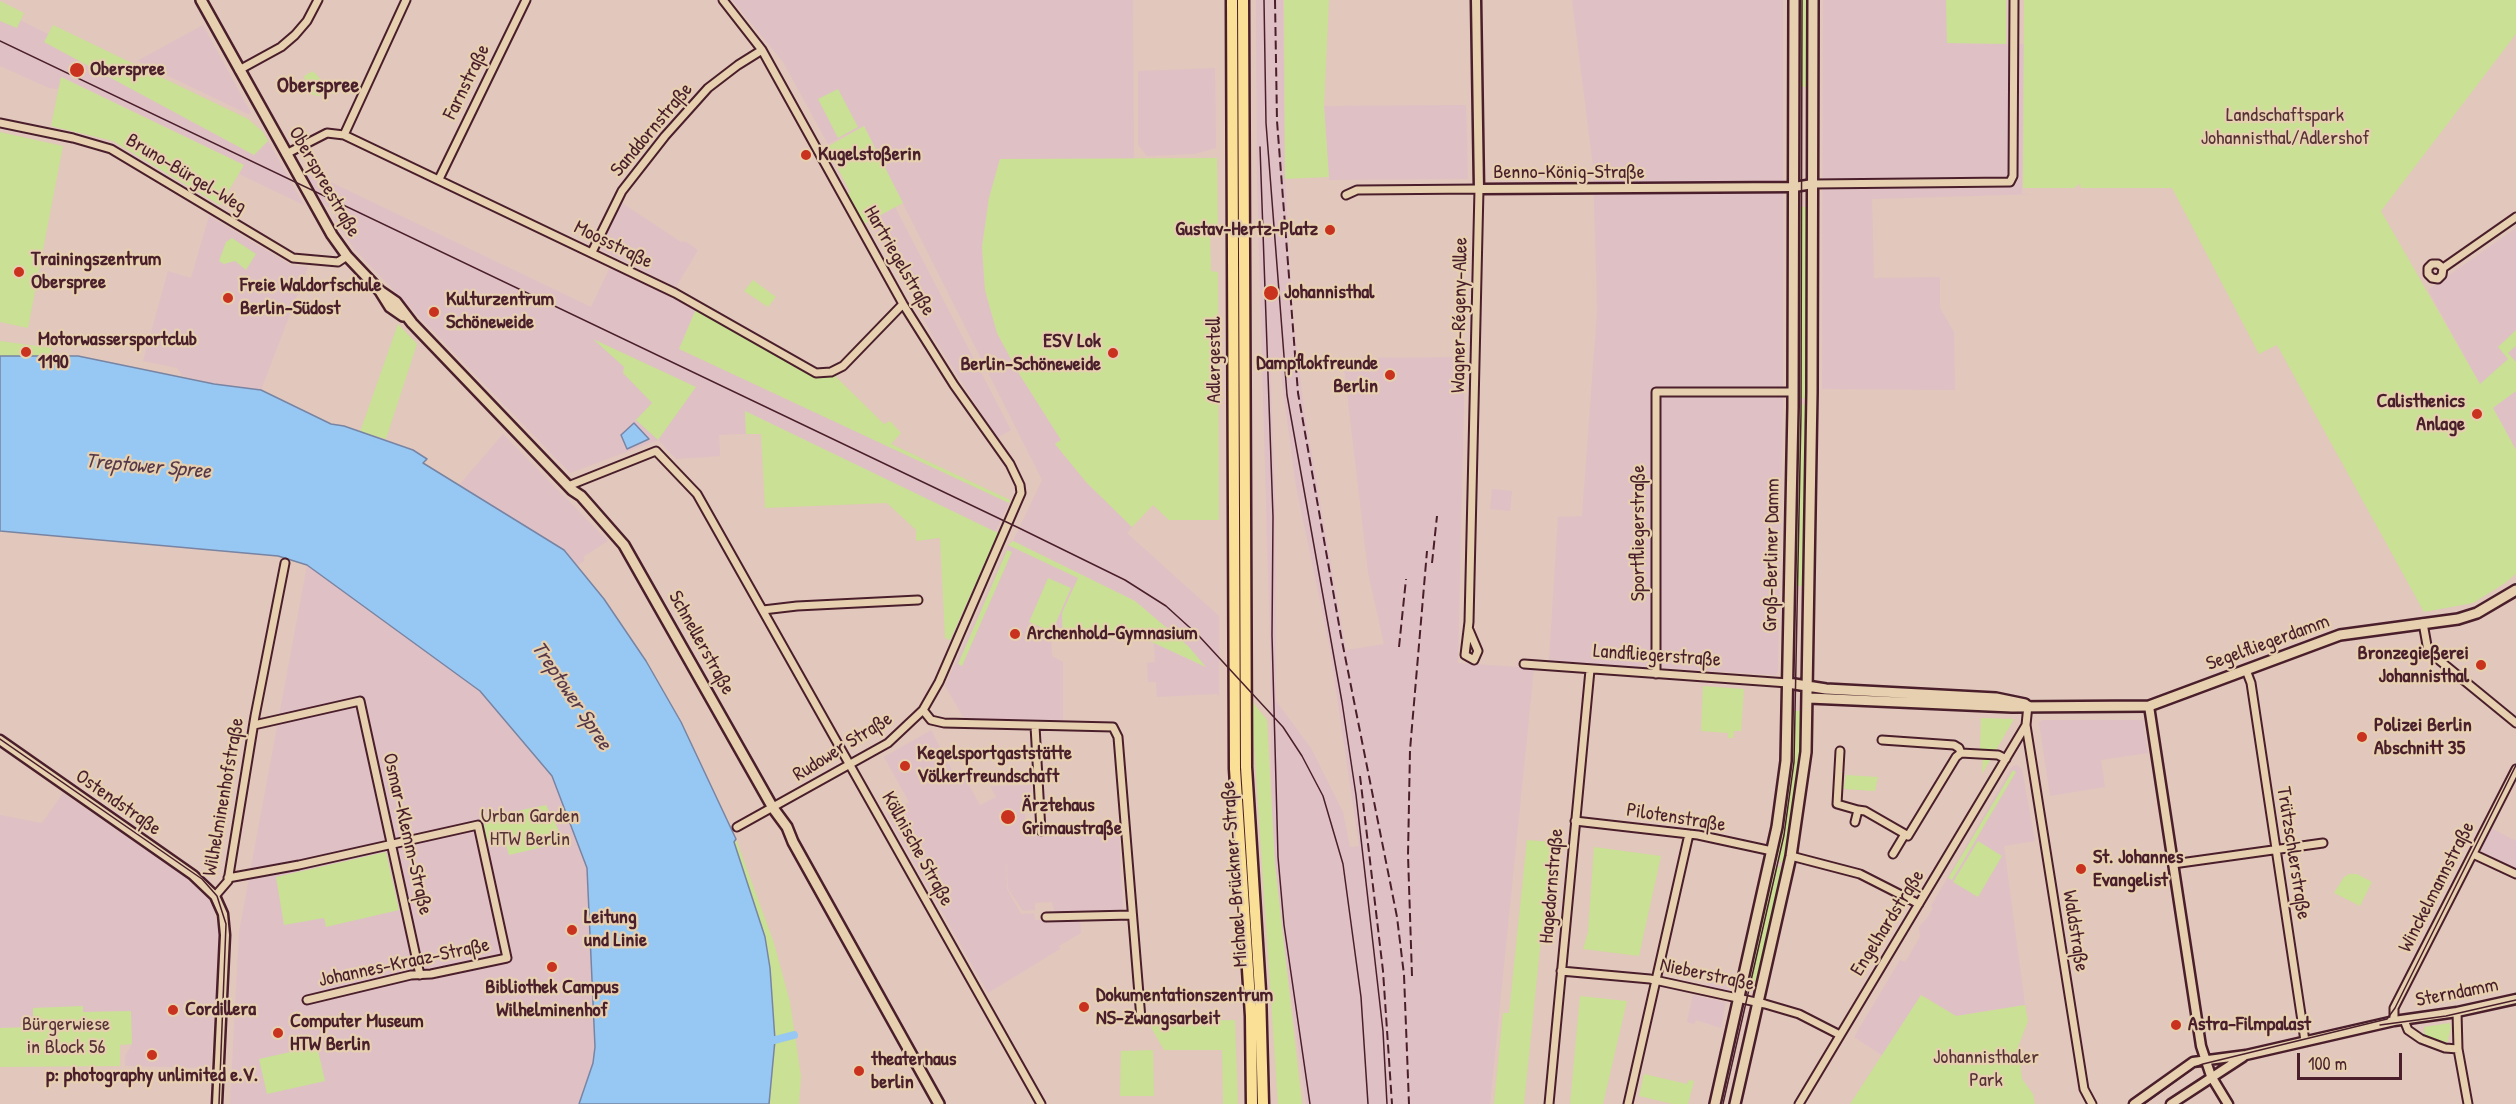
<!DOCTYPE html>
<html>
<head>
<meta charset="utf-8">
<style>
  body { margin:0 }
  #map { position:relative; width:2516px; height:1104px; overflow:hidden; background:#e2c7bc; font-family:"Patrick Hand",sans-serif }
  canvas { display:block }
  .scale { position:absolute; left:2297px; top:1053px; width:105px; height:27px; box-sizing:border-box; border:3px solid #4a1f2b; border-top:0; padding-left:8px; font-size:18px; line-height:21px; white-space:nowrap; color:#4a1f2b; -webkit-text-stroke:4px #e6d0af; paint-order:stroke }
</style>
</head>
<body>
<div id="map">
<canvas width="2516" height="1104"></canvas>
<div class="scale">100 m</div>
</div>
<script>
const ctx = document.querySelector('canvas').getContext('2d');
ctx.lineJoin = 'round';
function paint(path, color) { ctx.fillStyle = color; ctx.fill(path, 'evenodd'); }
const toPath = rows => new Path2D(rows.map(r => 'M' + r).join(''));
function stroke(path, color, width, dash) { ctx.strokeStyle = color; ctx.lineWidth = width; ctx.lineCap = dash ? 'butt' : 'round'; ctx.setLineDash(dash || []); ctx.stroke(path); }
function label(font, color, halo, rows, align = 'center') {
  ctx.font = font + ' "Patrick Hand",sans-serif'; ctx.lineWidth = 4.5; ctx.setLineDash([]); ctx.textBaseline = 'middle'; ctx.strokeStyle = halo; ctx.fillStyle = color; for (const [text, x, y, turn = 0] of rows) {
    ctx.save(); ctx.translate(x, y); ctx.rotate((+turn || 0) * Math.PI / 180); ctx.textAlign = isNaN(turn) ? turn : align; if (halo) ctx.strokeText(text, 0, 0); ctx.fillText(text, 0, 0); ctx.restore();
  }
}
paint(toPath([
  [732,0,1133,0,1134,159,1000,159,989,198,982,247,985,290,997,333,1018,372,1061,440,1055,443,1086,482,1132,527,1127,533,1219,616,1219,697,1217,694,1157,697,1156,682,1148,682,1147,663,1155,662,1154,643,1205,667,1188,646,1135,601,1013,541,1042,480,864,126,828,144,783,62],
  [1256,0,1283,0,1285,179,1293,316,1304,410,1346,650,1384,644,1368,572,1343,358,1465,357,1458,663,1534,668,1490,1104,1306,1104,1281,926,1272,825,1270,644,1257,182],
  [1270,360,1279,360,1296,486,1330,649,1359,846,1350,847,1343,812,1311,748,1276,701,1275,500],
  [1572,0,1783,0,1783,402,1778,672,1775,675,1549,661,1558,517,1582,516,1597,312,1593,166],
  [1823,0,1946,0,1947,43,2024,44,2022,194,2041,194,1872,199,1874,278,1940,277,1940,308,1954,332,1955,390,1822,389],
  [20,20,48,34,45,42,254,155,268,141,304,205,239,174,244,165,62,77,58,89,49,88,0,66,0,21,17,27],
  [203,25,251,113,248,114,137,61],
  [1215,68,1216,148,1195,154,1147,156,1138,145,1138,71],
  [1466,105,1468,179,1329,180,1324,106],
  [306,174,322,181,320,177,591,307,611,265,659,289,696,309,679,349,1009,503,995,532,745,411,746,434,719,435,720,456,676,459,658,440,570,473,355,250,334,220,337,211,323,204],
  [622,203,681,242,685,241,698,250,676,287,601,250,600,247],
  [895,207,1011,430,997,438,935,340,870,221],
  [209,216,291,265,308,267,261,390,214,384,182,376,177,368,143,361,168,271,191,278],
  [2516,228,2516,450,2428,290],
  [503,434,608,541,583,557,585,560,577,566,564,550,459,485],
  [1492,489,1512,491,1510,511,1490,509],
  [1008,545,1079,578,1062,613,1063,640,1051,641,1052,656,1063,662,1063,722,965,720,945,686],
  [307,565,480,691,552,776,587,867,595,1047,593,1063,579,1104,230,1104,239,932],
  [385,852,327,927,325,918,276,877],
  [2042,720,2143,720,2148,753,2101,760,2105,787,2050,796,2039,723],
  [931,730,958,782,965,778,980,805,996,797,990,786,1031,785,1032,810,1025,813,1026,834,1119,831,1123,909,1055,914,1052,902,1035,903,1035,910,1023,911,1008,889,1006,848,1007,889,1021,914,1034,913,1035,920,1080,919,1081,933,1059,946,1060,949,988,993,887,815,909,802,884,757],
  [2017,765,2022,769,2035,841,2004,846,2025,1005,1956,1016,1921,995,1883,1056,1854,1037,1900,960,1905,962,1920,937,1919,927,1927,918,1933,908,1931,906,2012,767],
  [63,793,187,878,204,892,212,903,219,931,211,1068,125,1066,125,1056,132,1044,130,1011,83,1012,83,1007,33,1008,34,1027,0,1028,0,815,42,823],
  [2491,828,2516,841,2516,868,2480,851],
  [1710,969,1733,974,1729,991,1707,986],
  [1693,995,1726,1002,1721,1028,1696,1020,1694,1024,1687,1022]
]), '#dfc0c5');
paint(toPath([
  [1284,0,1329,0,1324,106,1329,177,1285,179],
  [1797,0,1810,0,1810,87,1801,87,1797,84],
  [1946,0,2006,0,2006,44,1947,43],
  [2024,0,2516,0,2516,34,2381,211,2480,384,2508,359,2498,347,2516,330,2516,346,2508,353,2516,362,2516,391,2493,408,2516,450,2516,574,2505,583,2473,603,2424,612,2277,345,2259,354,2172,188,2081,188,2080,184,2074,188,2023,188],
  [0,1,24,13,17,28,0,21],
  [53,25,248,119,263,132,268,141,254,155,44,42],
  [313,71,325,84,325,92,319,96,309,94,304,76],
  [61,77,244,165,220,205,113,141,51,126],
  [838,89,858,127,838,138,818,99],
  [864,126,903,203,862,225,846,194,850,192,827,147],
  [0,132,63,146,28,328,0,322],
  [1217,158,1218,231,1210,232,1211,271,1218,272,1219,520,1169,520,1153,505,1132,527,1086,482,1055,444,1061,440,1018,372,997,333,985,290,982,247,989,198,1000,159],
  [1797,207,1809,207,1809,395,1806,395,1805,399,1797,397],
  [232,238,256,254,246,270,235,261,224,264,219,261,226,242],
  [753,280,776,297,768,307,744,291],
  [696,309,805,373,818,377,834,375,884,424,890,421,901,433,891,444,1010,500,1009,503,679,349],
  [398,324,417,344,386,439,360,432],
  [593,339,696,387,658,440,636,420,652,403,623,373,624,367],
  [0,341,52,348,50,356,0,356],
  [1800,404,1809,406,1806,586,1794,586,1797,409,1800,408],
  [745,411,998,533,950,640,945,638,940,538,916,541,916,530,887,503,765,508,761,434,746,434],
  [1013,541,1135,601,1188,646,1206,667,1139,636,1063,640,1062,613,1078,578,1008,545],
  [1007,550,1012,552,962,666,958,664],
  [1048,578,1071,588,1052,632,1029,622],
  [1703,686,1744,689,1741,731,1734,731,1733,738,1728,738,1728,733,1701,731],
  [1251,700,1267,720,1275,864,1302,1104,1278,1104],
  [1791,711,1803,711,1803,742,1800,775,1786,861,1783,861,1782,863,1774,858],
  [1981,718,2014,719,1982,774,1983,752,1980,751],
  [2013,770,2016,772,1952,880,1948,878],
  [1846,775,1878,777,1875,791,1844,789],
  [546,805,558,829,560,843,509,855,504,838,487,841,483,818],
  [736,839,774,943,790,1002,801,1076,799,1104,769,1104,775,1040,770,968,765,937,733,842],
  [1527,840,1551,842,1524,1104,1494,1104,1503,1013,1509,1013],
  [1978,841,2002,856,1978,897,1953,882],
  [1594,847,1661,856,1639,956,1583,949,1588,932],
  [386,852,399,910,326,927,324,918,284,925,276,877],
  [1776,865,1784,870,1758,984,1746,981,1772,868,1775,869],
  [2349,874,2357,874,2372,882,2360,906,2334,893,2344,877],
  [1921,995,1956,1016,2025,1005,2028,1021,2018,1047,2022,1079,2033,1094,2035,1104,1850,1104],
  [1580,996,1627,1001,1603,1104,1570,1104],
  [83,1006,83,1012,131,1011,132,1044,120,1045,120,1066,0,1067,0,1028,33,1027,33,1008],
  [1235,1020,1238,1104,1223,1104,1222,1050,1164,1050,1148,1022],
  [2450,1023,2451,1028,2447,1043,2425,1035,2424,1027],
  [317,1046,325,1081,267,1094,259,1059],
  [1153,1050,1154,1096,1120,1096,1121,1051],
  [1644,1074,1687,1084,1689,1080,1694,1081,1688,1104,1673,1104,1639,1096]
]), '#c9e095');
const water = toPath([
  [0,356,78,356,214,384,261,390,331,424,344,426,413,450,427,459,423,463,564,550,604,599,646,661,681,722,736,839,734,842,765,937,770,968,775,1040,769,1104,579,1104,593,1063,595,1047,587,868,552,776,480,691,307,565,278,556,0,531,0,356],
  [634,423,649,439,627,449,621,435,634,423]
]);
paint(water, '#97c8f3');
stroke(water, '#7884a3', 1.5);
stroke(toPath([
  [775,1040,794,1035]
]), '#97c8f3', 8);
const minor = toPath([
  [723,0,762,50,903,304,954,385,1010,464,1020,485,1021,493,939,682,923,710,888,743,737,827],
  [239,70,281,47,295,35,307,21,318,0],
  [0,123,73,138,111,149,293,258,338,262,347,256],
  [344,135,406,0],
  [286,154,327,133,344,135,675,293,816,373,831,372,843,366,903,304],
  [439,179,526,0],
  [1813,184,2010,182,2013,176,2014,0],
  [1346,195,1357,190,1479,189,1469,622,1465,655,1474,660,1478,651,1469,630],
  [592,252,622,191,665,136,708,88,738,65,762,50],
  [2443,268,2438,264,2432,264,2428,268,2428,274,2432,278,2438,279,2442,275,2443,268,2516,217],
  [568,486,656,451,697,494,1041,1104],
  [763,610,797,606,918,600],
  [2423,623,2428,651,2516,723],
  [1524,664,1788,683],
  [2246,670,2251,683,2305,1041],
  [1656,674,1656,392,1793,392],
  [923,710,931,720,944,723,1113,727,1118,737,1121,774,1141,1019],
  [254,725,360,701,420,975],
  [2026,725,2084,1089,2092,1104],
  [1035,726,1041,831],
  [1882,740,1954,745,1959,748,1961,753],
  [1840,751,1837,804,1858,810,1855,822],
  [1858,810,1865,811,1905,834],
  [1575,821,1698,835,1772,851],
  [1893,854,1905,834,1908,836,1956,757,1961,753,1979,754,1998,755,2006,759],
  [2473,854,2516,874],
  [1791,856,1860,874,1919,904],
  [2173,864,2323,843],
  [228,878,299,865,478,825,507,958,431,974,411,975,307,1000],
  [215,896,228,881,255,716,285,563],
  [1046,917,1131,915],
  [1561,971,1650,979,1765,1004,1799,1014,1840,1035],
  [2457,1012,2458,1049,2468,1104],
  [2404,1020,2408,1030,2421,1039,2445,1048,2458,1049],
  [2394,1021,2394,1008,2516,769],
  [1549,1104,1590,670],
  [1628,1104,1689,834],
  [1799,1104,2026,725,2028,705]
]);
const tertiary = toPath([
  [1476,0,1479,189,1794,187,1813,184],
  [2149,706,2201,1046,2211,1076,2228,1104],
  [0,740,193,875,215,896,223,914,225,935,217,1104],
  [2134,1104,2193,1062,2246,1055,2394,1021,2457,1012,2516,999],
  [2171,1104,2243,1057]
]);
const secondary = toPath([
  [201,0,332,235,347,256,380,291,390,307,403,316],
  [380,291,396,302,412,323,572,490,581,496,624,545,773,808,787,827,793,842,939,1104],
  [1788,683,1826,689,1996,698,2025,704],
  [1809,698,2012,707,2149,706,2340,635,2458,619,2477,613,2516,590],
  [1715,1104,1777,827,1786,761,1793,407,1794,0],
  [1735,1104,1791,856,1806,752,1812,392,1813,0]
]);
const primary = toPath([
  [1232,0,1235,769,1251,1016,1252,1104],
  [1243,0,1246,767,1260,991,1263,1104]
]);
stroke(minor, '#4a1f2b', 11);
stroke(tertiary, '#4a1f2b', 13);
stroke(secondary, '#4a1f2b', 14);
stroke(primary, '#4a1f2b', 15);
stroke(minor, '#e6d0af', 7);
stroke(tertiary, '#e6d0af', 8);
stroke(secondary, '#e6d0af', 9);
stroke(primary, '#fadf96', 10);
stroke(toPath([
  [1264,0,1266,123,1287,395,1342,702,1356,795,1383,1031,1387,1104],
  [0,41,1019,528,1125,580,1166,606,1199,636,1283,727,1302,756,1323,796,1343,864,1361,997,1368,1104],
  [1260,147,1273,517,1272,635,1278,857,1284,925,1310,1104],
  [0,739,202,879,217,896,226,924,219,1104],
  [2380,1025,2446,1016,2516,1000],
  [1723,1104,1784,835,1794,762,1801,414,1802,0],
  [2144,1104,2195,1067,2203,1064,2387,1019,2395,1008,2516,765]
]), '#4a1f2b', 1.5);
stroke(toPath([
  [1275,0,1277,121,1298,393,1341,636,1397,917,1404,975,1409,1104],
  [1432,563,1437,516],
  [1399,647,1406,579],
  [1360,776,1383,971,1392,1104],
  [1412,976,1408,855,1410,750,1427,551]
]), '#4a1f2b', 2, [9, 4.5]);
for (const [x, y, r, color] of [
  [77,70,8,"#c8321e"],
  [806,155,6,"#c8321e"],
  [1330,230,6,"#c8321e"],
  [19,272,6,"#c8321e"],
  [1271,293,8,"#c8321e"],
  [228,298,6,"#c8321e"],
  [434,312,6,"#c8321e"],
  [26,352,6,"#c8321e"],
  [1113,353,6,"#c8321e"],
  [1390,375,6,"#c8321e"],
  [2477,414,6,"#c8321e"],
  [1015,634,6,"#c8321e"],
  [2481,665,6,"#c8321e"],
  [2362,737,6,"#c8321e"],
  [905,766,6,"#c8321e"],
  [1008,817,8,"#c8321e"],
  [2081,869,6,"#c8321e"],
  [572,930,6,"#c8321e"],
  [552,967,6,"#c8321e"],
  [1084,1007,6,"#c8321e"],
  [173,1010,6,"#c8321e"],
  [2176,1025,6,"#c8321e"],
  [278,1033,6,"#c8321e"],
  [152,1055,6,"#c8321e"],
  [859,1071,6,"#c8321e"]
]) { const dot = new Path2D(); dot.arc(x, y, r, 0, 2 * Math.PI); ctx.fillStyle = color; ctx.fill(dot); stroke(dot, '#e6d0af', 2); }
label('bold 20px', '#4a1f2b', '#e6d0af', [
  ["Oberspree",90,70],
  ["Kugelstoßerin",818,155],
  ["Gustav-Hertz-Platz",1318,230,"right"],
  ["Trainingszentrum",31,260],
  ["Oberspree",31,283],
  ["Freie Waldorfschule",240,286],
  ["Berlin-Südost",240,309],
  ["Johannisthal",1284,293],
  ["Kulturzentrum",446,300],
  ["Schöneweide",446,323],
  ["Motorwassersportclub",38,340],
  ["1190",38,363],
  ["ESV Lok",1101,342,"right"],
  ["Berlin-Schöneweide",1101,365,"right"],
  ["Dampflokfreunde",1378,364,"right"],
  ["Berlin",1378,387,"right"],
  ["Calisthenics",2465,402,"right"],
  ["Anlage",2465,425,"right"],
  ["Archenhold-Gymnasium",1027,634],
  ["Bronzegießerei",2469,654,"right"],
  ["Johannisthal",2469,677,"right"],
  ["Polizei Berlin",2374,726],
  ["Abschnitt 35",2374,749],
  ["Kegelsportgaststätte",917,754],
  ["Völkerfreundschaft",917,777],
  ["Ärztehaus",1022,806],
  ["Grimaustraße",1022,829],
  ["St. Johannes",2093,858],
  ["Evangelist",2093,881],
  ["Leitung",584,918],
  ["und Linie",584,941],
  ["Bibliothek Campus",552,988,"center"],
  ["Wilhelminenhof",552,1011,"center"],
  ["Dokumentationszentrum",1096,996],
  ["NS-Zwangsarbeit",1096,1019],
  ["Cordillera",185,1010],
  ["Computer Museum",290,1022],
  ["HTW Berlin",290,1045],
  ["Astra-Filmpalast",2188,1025],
  ["theaterhaus",871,1060],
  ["berlin",871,1083],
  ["p: photography unlimited e.V.",152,1076,"center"]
], 'left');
label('20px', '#4a1f2b', '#e6d0af', [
  ["Farnstraße",467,82,-64],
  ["Sanddornstraße",652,130,-50],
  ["Benno-König-Straße",1569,173],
  ["Bruno-Bürgel-Weg",186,174,31],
  ["Oberspreestraße",324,182,60],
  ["Moosstraße",613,245,26],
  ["Hartriegelstraße",899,261,60],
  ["Wagner-Régeny-Allee",1460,315,-89],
  ["Adlergestell",1215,360,-90],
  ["Sportfliegerstraße",1639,533,-90],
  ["Groß-Berliner Damm",1772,555,-89],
  ["Schnellerstraße",701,643,61],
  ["Segelfliegerdamm",2268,643,-20],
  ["Landfliegerstraße",1657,656,4],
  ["Rudower Straße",843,747,-32],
  ["Wilhelminenhofstraße",224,797,-80],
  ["Ostendstraße",118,803,35],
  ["Pilotenstraße",1676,818,9],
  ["Osmar-Klemm-Straße",407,834,77],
  ["Köllnische Straße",917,849,61],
  ["Trützschlerstraße",2293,853,81],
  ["Michael-Brückner-Straße",1235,874,-94],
  ["Hagedornstraße",1552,886,-85],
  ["Winckelmannstraße",2437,887,-63],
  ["Engelhardstraße",1888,923,-58],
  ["Waldstraße",2075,931,81],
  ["Johannes-Kraaz-Straße",404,963,-12],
  ["Nieberstraße",1707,975,12],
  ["Sterndamm",2457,993,-11]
]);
label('20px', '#573236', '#e6d0af', [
  ["Landschaftspark",2285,116],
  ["Johannisthal/Adlershof",2285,139],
  ["Urban Garden",530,817],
  ["HTW Berlin",530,840],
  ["Bürgerwiese",66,1025],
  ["in Block 56",66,1048],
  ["Johannisthaler",1986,1058],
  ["Park",1986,1081]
]);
label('italic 21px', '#563849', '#e6d0af', [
  ["Treptower Spree",148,467,5],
  ["Treptower Spree",571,696,56]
]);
label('bold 22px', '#4a1f2b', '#e6d0af', [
  ["Oberspree",318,86]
]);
</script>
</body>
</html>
